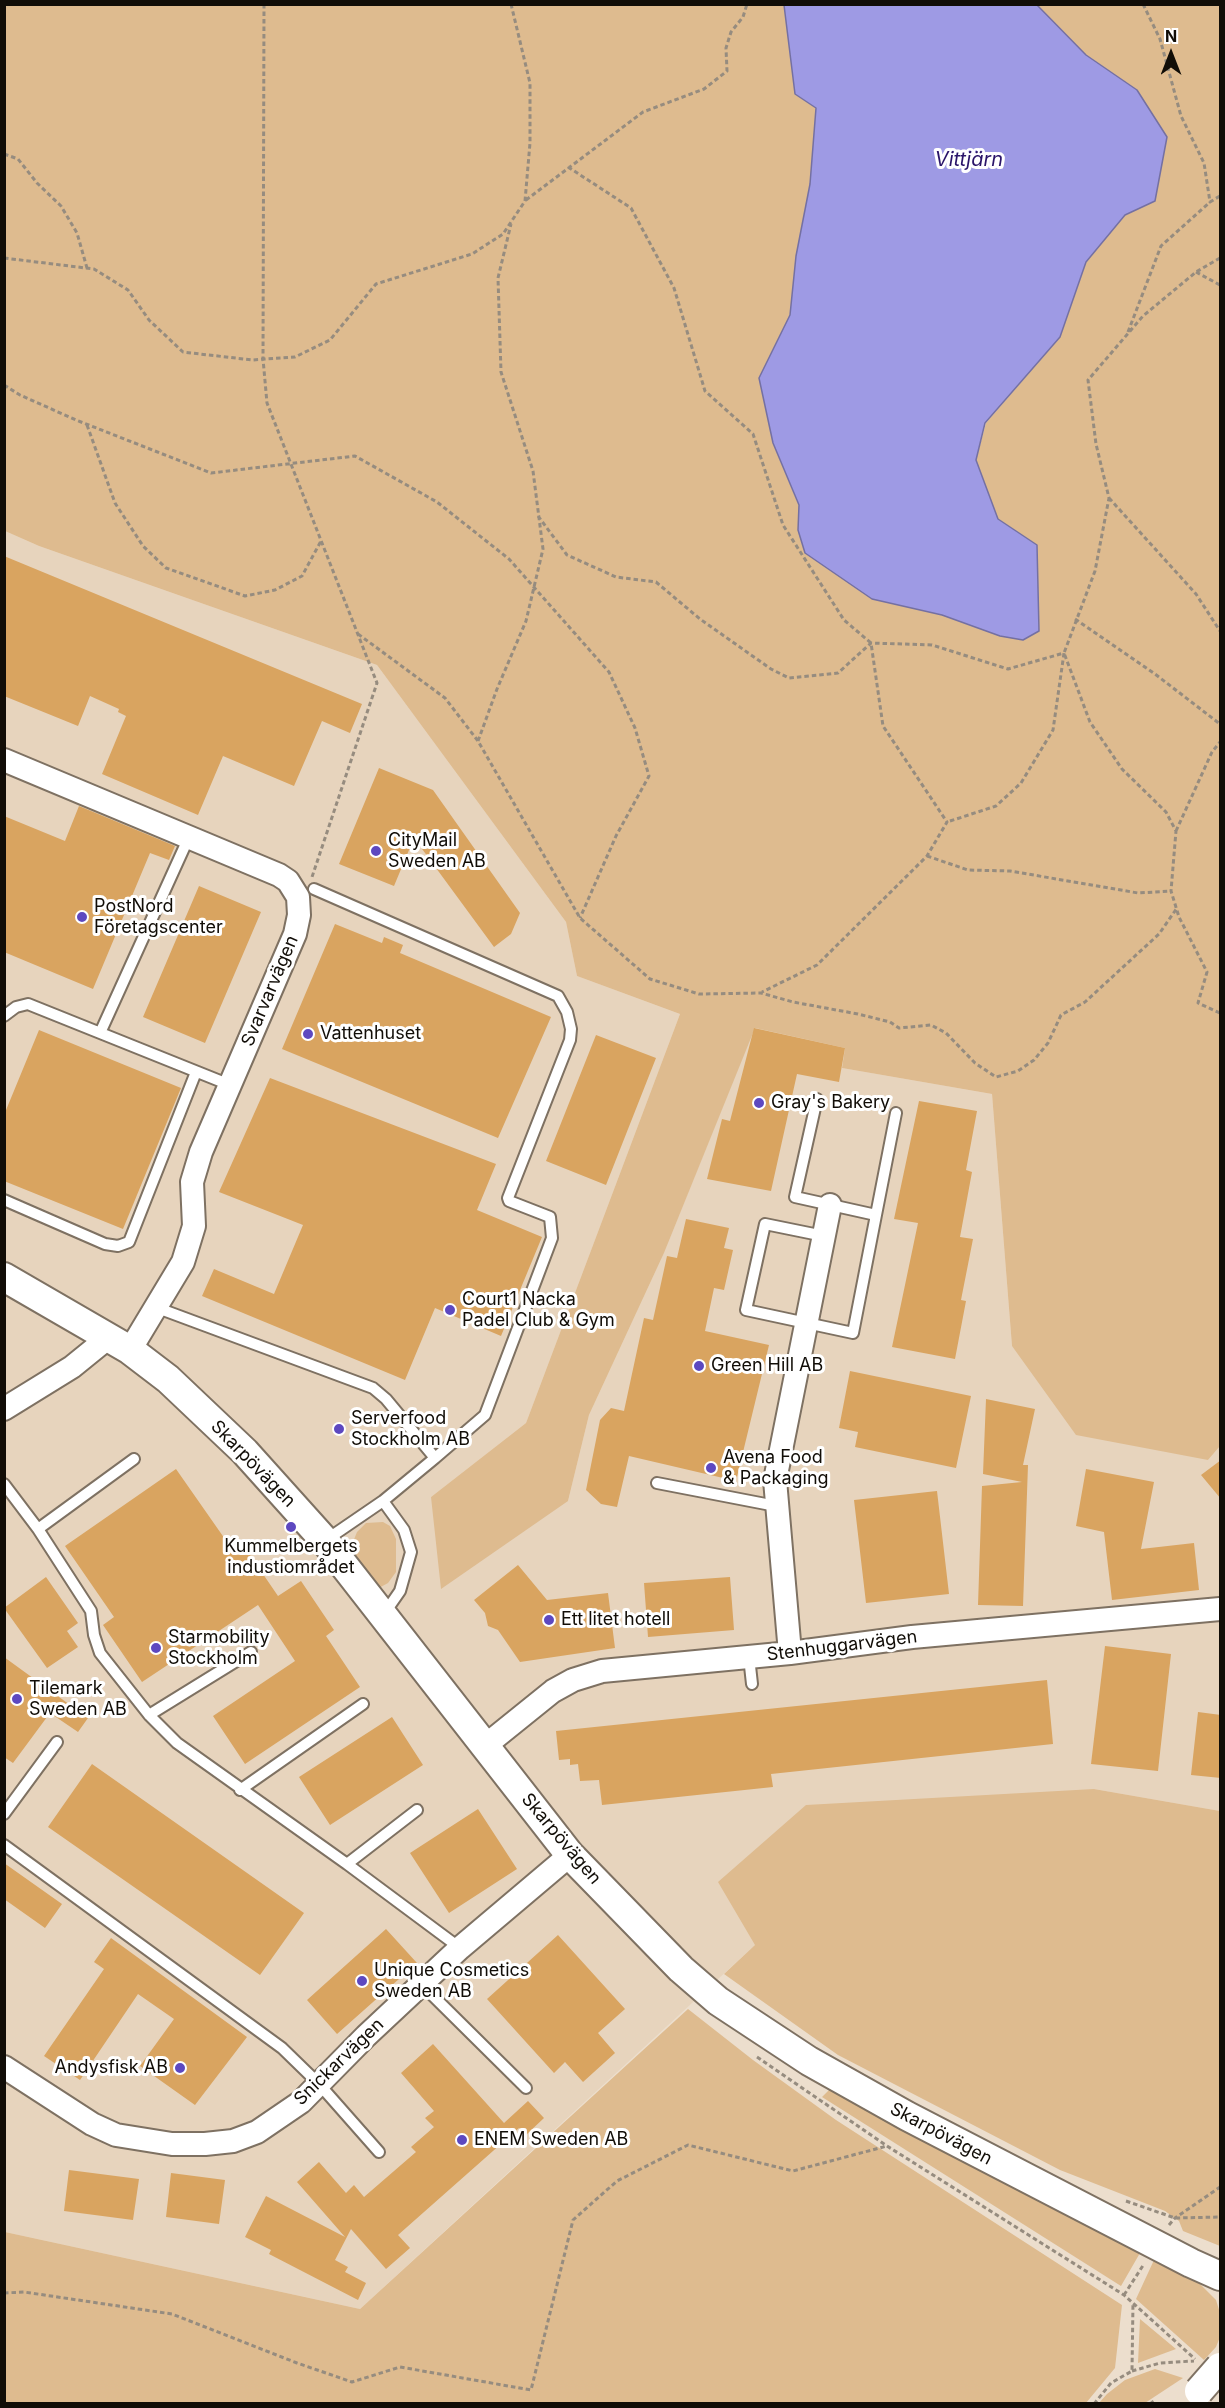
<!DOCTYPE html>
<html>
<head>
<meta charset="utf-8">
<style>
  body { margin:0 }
  #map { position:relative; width:1225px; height:2408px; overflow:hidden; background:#ecdecd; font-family:Inter,sans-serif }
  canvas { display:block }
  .frame { position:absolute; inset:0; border:6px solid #110d07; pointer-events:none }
  .north { position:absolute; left:1141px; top:24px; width:60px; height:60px; -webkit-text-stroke:4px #fff; paint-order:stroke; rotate:0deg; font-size:16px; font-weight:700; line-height:24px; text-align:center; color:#110d07 }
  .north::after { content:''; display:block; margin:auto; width:21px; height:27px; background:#110d07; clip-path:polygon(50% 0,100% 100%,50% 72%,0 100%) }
</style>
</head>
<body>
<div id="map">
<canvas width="1225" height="2408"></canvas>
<div class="frame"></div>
<div class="north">N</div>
</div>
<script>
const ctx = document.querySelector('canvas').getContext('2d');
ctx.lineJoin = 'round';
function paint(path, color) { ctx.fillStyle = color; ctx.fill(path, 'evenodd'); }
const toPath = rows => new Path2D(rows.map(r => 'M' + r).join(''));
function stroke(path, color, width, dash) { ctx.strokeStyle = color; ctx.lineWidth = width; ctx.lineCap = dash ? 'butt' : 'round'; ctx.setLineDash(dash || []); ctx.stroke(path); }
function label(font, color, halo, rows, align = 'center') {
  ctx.font = font + ' Inter,sans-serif'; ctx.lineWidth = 6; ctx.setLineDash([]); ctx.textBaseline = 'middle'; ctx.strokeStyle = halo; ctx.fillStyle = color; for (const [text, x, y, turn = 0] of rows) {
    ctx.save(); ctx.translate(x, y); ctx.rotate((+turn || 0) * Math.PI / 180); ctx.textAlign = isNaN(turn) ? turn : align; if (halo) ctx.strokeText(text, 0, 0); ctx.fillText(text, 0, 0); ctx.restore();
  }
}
paint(toPath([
  [5,531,39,546,377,665,566,922,577,976,680,1014,526,1423,431,1497,568,1501,589,1415,664,1253,754,1028,845,1048,842,1068,992,1094,1012,1346,1208,1460,1220,1446,1220,1811,1094,1789,755,1945,360,2309,5,2232]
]), '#e7d4bd');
paint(toPath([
  [5,5,784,5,795,94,816,108,810,184,796,256,790,315,759,378,773,443,799,506,798,530,942,615,1000,636,1039,631,1037,545,998,519,976,460,986,423,1060,337,1086,262,1125,215,1155,201,1137,90,1086,55,1037,5,1220,5,1220,1446,1208,1460,1076,1435,1012,1346,992,1094,842,1068,845,1048,755,1028,664,1253,589,1415,568,1501,441,1589,431,1497,526,1423,680,1014,577,976,566,922,377,665,39,546,5,531],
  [383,1522,390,1526,396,1539,396,1572,388,1583,377,1589,364,1574,353,1553,353,1542,357,1532,366,1523],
  [1094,1789,1220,1811,1220,2246,1183,2231,1179,2221,1165,2211,1060,2170,838,2055,724,1974,755,1945,718,1882,806,1805],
  [688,2009,753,2060,836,2120,1122,2305,1115,2368,1086,2403,5,2403,5,2232,360,2309],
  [831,2088,1140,2253,1121,2286,822,2097],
  [1154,2260,1199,2283,1216,2300,1220,2313,1220,2337,1216,2347,1204,2360,1136,2299],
  [1140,2319,1176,2349,1138,2363],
  [1155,2369,1183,2378,1145,2403,1099,2403,1107,2394,1125,2380]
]), '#debb8f');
const water = toPath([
  [784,5,1037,5,1086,55,1137,90,1167,137,1155,201,1125,215,1086,262,1060,337,985,423,976,460,998,519,1037,545,1039,631,1023,640,1000,636,942,615,872,599,805,553,798,530,799,505,773,443,759,378,790,315,796,256,810,184,816,108,795,94,784,5]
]);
paint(water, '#9e9ae4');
stroke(water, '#7470a2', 1.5);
paint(toPath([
  [4,556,362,704,350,733,322,721,294,786,223,756,198,815,102,774,126,716,118,712,119,709,90,696,78,726,4,696],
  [379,768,433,790,520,913,511,934,494,947,414,838,394,886,339,864],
  [79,806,175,846,169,860,150,853,93,989,4,952,4,816,65,841],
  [199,886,261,912,205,1043,143,1017],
  [335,924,382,943,384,937,403,945,400,953,551,1017,498,1138,282,1049],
  [754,1028,845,1048,839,1082,797,1074,771,1191,707,1179,722,1119,730,1121],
  [39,1030,181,1088,123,1229,4,1181,4,1115],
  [596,1035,656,1058,606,1185,546,1161],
  [270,1078,496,1164,477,1210,542,1237,501,1336,435,1308,405,1380,202,1296,214,1269,274,1294,303,1225,219,1192],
  [919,1101,977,1111,966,1170,972,1172,960,1237,973,1239,961,1300,966,1301,955,1359,892,1347,918,1223,894,1219],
  [686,1219,729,1228,724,1248,733,1250,724,1290,714,1288,705,1331,769,1345,736,1481,629,1456,617,1507,601,1504,586,1490,600,1420,611,1408,624,1411,644,1318,653,1320,667,1256,677,1258],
  [850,1371,971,1396,956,1468,855,1447,858,1432,839,1428],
  [986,1399,1035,1409,1023,1465,1028,1465,1023,1606,978,1605,982,1486,1022,1482,983,1474],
  [1221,1460,1221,1499,1201,1475],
  [176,1469,227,1542,237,1536,278,1596,301,1581,334,1630,326,1636,360,1687,245,1764,213,1716,295,1661,258,1605,142,1682,103,1625,114,1617,65,1546],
  [1086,1469,1154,1482,1141,1549,1194,1543,1199,1590,1112,1600,1104,1532,1076,1526],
  [937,1491,949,1594,866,1603,854,1500],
  [518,1565,547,1600,608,1593,615,1648,520,1662,498,1630,488,1626,485,1613,474,1600],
  [46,1577,78,1623,67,1631,78,1647,47,1668,4,1608],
  [730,1577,734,1630,648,1637,644,1583],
  [1105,1646,1171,1654,1158,1771,1091,1764],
  [4,1657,88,1718,78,1732,50,1713,13,1763,4,1757],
  [1047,1680,1053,1744,771,1774,773,1787,602,1805,599,1780,580,1781,578,1764,570,1765,570,1759,559,1760,556,1731],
  [1198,1712,1221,1715,1221,1778,1191,1775],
  [392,1717,423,1765,330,1825,299,1777],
  [92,1764,304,1913,260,1975,48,1827],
  [478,1809,517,1869,449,1913,410,1853],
  [4,1863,62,1904,45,1928,4,1899],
  [386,1929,417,1963,337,2034,307,2000],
  [558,1935,625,2009,598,2033,615,2053,583,2082,565,2062,554,2073,487,1999],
  [111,1938,247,2037,195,2105,140,2066,174,2019,138,1994,80,2080,44,2056,104,1969,94,1962],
  [433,2044,504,2123,528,2101,544,2118,526,2135,519,2128,398,2235,410,2248,386,2269,351,2229,335,2260,348,2267,345,2272,366,2283,358,2300,269,2254,271,2250,245,2237,266,2196,345,2237,297,2182,319,2162,346,2193,354,2185,364,2197,416,2152,411,2147,434,2127,425,2118,434,2111,401,2073],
  [69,2170,139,2179,133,2220,64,2211],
  [171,2173,225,2180,219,2224,166,2217]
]), '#d9a460');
const service = toPath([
  [314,889,558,996,567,1012,571,1029,570,1040,508,1198,509,1201,550,1217,552,1238,485,1415,435,1458],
  [4,1016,16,1007,28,1004,230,1085],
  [100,1033,189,837],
  [817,1099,795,1197,876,1215,896,1113],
  [4,1200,105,1244,118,1246,129,1242,196,1072],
  [824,1236,765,1224,746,1310,853,1333,876,1215],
  [155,1307,373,1388,386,1399,435,1458,383,1501,326,1540],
  [657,1483,776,1506],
  [4,1484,38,1529,91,1611,94,1635,100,1653,149,1715,177,1743,347,1864],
  [383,1501,404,1530,411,1552,400,1591,384,1614],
  [38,1529,134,1459],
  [749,1657,752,1684],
  [149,1715,251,1652],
  [240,1790,363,1704],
  [417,1810,347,1864,460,1948],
  [4,1814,57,1742],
  [4,1845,282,2048,319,2084,379,2152],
  [422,1985,526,2088]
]);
const minor = toPath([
  [4,760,279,875,288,881,298,897,299,915,295,934,201,1152,192,1182,194,1226,183,1262,130,1350],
  [4,1409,72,1367,109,1337],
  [790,1653,775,1480,830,1205],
  [486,1745,553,1691,573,1680,602,1671,790,1653,912,1637,1220,1609],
  [4,2067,92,2124,116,2135,172,2144,205,2144,233,2141,257,2132,301,2102,366,2036,460,1948,570,1855]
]);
const tertiary = toPath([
  [4,1277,130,1350,168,1379,245,1452,325,1541,570,1855,681,1969,718,2001,809,2061,907,2116,1191,2263,1220,2276]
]);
stroke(service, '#7e7162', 14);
stroke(minor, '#7e7162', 26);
stroke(tertiary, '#7e7162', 32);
stroke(toPath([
  [264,4,263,359,267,403,377,683,312,877],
  [1143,4,1160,39,1181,116,1204,163,1210,202,1220,196],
  [4,154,18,159,37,183,61,206,77,233,87,268],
  [568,167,631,208,674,288,705,391,753,434,783,525,844,620,871,643,883,726,947,822,927,856,817,965,762,992],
  [526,200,643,112,704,89,727,71,726,48,731,32,743,17,747,4],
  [4,258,94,269,128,290,149,320,183,352,252,360,295,357,330,340,376,284,472,254,503,234,525,201,530,143,530,83,511,4],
  [1220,258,1196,272,1143,316,1088,380,1096,444,1109,498,1095,571,1064,653,1090,722,1122,769,1166,812,1176,831,1171,891,1179,917,1207,972,1198,1003,1220,1013],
  [1196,272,1220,285],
  [1128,332,1161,246,1210,202],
  [4,385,20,395,76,420,211,473,355,456,437,502,509,559,609,672,635,728,649,776,616,836,580,918],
  [87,425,115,503,143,546,166,568,245,596,275,590,302,576,321,541],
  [1109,498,1196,594,1220,631],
  [538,516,567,555,616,577,656,582,700,619,771,669,789,678,838,673,871,643,932,645,1008,669,1064,653,1053,730,1021,783,996,806,947,822],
  [1075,619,1155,674,1220,724],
  [358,634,445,698,478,741,580,918,650,979,699,994,761,993,793,1002,858,1014,890,1022,899,1028,931,1025,946,1033,975,1063,996,1077,1018,1071,1034,1060,1048,1043,1061,1015,1085,1002,1159,934,1177,908],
  [478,741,497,689,526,621,543,549,533,471,501,372,498,278,511,224],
  [1176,831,1212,752,1220,742],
  [927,856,968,870,1010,871,1138,893,1171,891],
  [757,2057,887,2146,1124,2295,1195,2359],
  [1126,2201,1175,2218,1220,2217],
  [1169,2225,1175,2218,1220,2187],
  [4,2293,24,2292,172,2314,297,2363,352,2382,400,2367,531,2390,573,2220,617,2181,688,2145,793,2171,887,2146],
  [1124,2295,1144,2264],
  [1132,2371,1160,2363,1194,2361],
  [1094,2404,1111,2383,1132,2371,1133,2303],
  [1150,2404,1154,2401,1156,2404]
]), '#968c7f', 3, [4.5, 3]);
stroke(service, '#fff', 10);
stroke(minor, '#fff', 22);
stroke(tertiary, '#fff', 28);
const tertiaryBridge = toPath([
  [1199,2391,1220,2367]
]);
stroke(tertiaryBridge, '#7e7162', 32, []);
stroke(tertiaryBridge, '#fff', 28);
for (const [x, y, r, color] of [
  [376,851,6,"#5d48c0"],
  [82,917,6,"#5d48c0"],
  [308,1034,6,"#5d48c0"],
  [759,1103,6,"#5d48c0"],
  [450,1310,6,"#5d48c0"],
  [699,1366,6,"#5d48c0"],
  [339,1429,6,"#5d48c0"],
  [711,1468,6,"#5d48c0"],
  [291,1527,6,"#5d48c0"],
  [549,1620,6,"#5d48c0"],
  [156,1648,6,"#5d48c0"],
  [17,1699,6,"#5d48c0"],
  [362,1981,6,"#5d48c0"],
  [180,2068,6,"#5d48c0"],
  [462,2140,6,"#5d48c0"]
]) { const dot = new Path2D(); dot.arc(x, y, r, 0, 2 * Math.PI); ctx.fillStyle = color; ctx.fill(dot); stroke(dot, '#fff', 2); }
label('18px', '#110d07', '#fff', [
  ["CityMail",388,841],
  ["Sweden AB",388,862],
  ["PostNord",94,907],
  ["Företagscenter",94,928],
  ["Vattenhuset",320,1034],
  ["Gray's Bakery",771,1103],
  ["Court1 Nacka",462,1300],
  ["Padel Club & Gym",462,1321],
  ["Green Hill AB",711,1366],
  ["Serverfood",351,1419],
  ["Stockholm AB",351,1440],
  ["Avena Food",723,1458],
  ["& Packaging",723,1479],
  ["Kummelbergets",291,1547,"center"],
  ["industiområdet",291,1568,"center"],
  ["Ett litet hotell",561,1620],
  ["Starmobility",168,1638],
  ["Stockholm",168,1659],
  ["Tilemark",29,1689],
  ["Sweden AB",29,1710],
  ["Unique Cosmetics",374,1971],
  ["Sweden AB",374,1992],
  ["Andysfisk AB",168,2068,"right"],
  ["ENEM Sweden AB",474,2140]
], 'left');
label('18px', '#110d07', '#fff', [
  ["Svarvarvägen",270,991,-67],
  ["Skarpövägen",253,1464,46],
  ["Stenhuggarvägen",842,1646,-7],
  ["Skarpövägen",561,1839,50],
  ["Snickarvägen",339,2062,-44],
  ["Skarpövägen",941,2134,28]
]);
label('italic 20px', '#2a1469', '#fff', [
  ["Vittjärn",969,160]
]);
</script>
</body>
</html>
